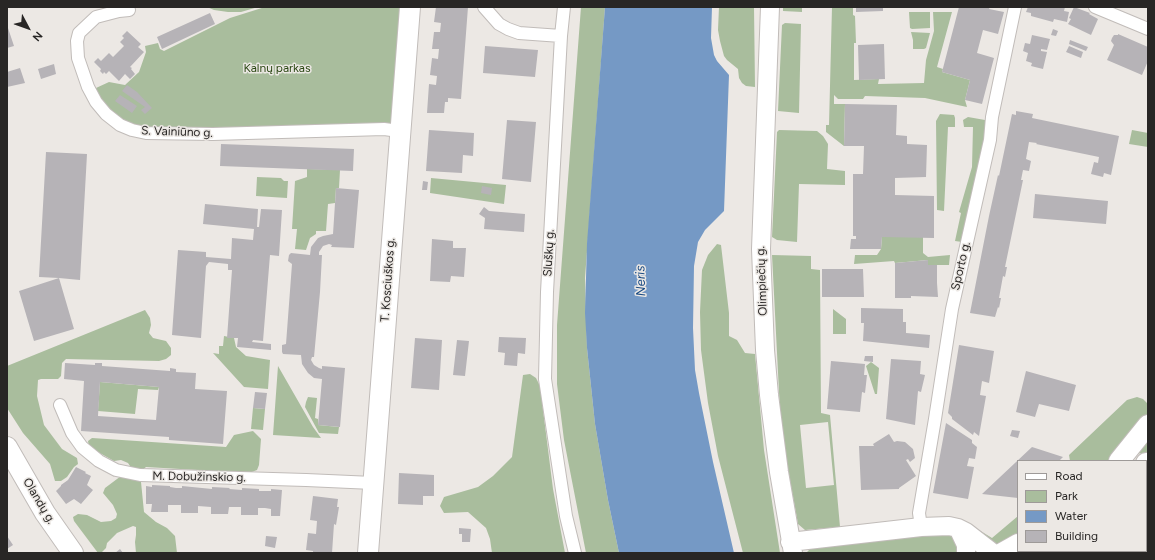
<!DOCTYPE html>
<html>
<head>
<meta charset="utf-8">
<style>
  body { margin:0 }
  #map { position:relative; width:1155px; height:560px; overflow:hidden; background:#ece8e4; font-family:Figtree,sans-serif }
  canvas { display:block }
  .frame { position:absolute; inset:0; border:8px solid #282625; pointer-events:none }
  .legend { position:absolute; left:1017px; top:460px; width:130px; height:92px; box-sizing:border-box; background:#ece8e4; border:1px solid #9e9a98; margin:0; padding:5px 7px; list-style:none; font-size:12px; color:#282625 }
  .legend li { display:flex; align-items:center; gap:8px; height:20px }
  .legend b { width:20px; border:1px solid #9e9a98 }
  .north { position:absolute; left:8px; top:8px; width:40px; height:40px; -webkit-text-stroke:3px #ece8e4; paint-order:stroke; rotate:131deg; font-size:11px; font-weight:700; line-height:16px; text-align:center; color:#282625 }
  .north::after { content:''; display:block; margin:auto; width:14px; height:18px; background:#282625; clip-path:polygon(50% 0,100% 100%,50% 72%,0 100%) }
</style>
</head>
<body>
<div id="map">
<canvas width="1155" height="560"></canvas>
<div class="frame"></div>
<ul class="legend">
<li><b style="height:5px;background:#fff"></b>Road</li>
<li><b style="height:11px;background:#a9bd9d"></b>Park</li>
<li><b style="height:11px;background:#7599c5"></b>Water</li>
<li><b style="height:11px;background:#b6b3b7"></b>Building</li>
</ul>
<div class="north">N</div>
</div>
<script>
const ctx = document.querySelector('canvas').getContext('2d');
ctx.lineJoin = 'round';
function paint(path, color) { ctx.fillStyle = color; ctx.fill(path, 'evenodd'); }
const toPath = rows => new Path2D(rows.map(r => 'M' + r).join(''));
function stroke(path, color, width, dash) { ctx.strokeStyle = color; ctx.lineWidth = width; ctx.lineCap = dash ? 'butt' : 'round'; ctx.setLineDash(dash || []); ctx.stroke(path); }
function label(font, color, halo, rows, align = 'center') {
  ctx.font = font + ' Figtree,sans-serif'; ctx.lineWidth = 3; ctx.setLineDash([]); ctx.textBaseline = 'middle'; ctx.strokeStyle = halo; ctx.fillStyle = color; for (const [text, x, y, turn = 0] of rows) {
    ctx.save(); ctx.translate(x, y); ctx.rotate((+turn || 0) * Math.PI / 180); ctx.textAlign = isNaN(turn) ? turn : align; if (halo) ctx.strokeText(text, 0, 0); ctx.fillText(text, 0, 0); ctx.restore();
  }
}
paint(toPath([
  [207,7,258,7,241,12,228,12,214,10],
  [265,7,400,7,392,125,153,129,122,123,97,99,96,88,109,82,125,85,139,72,146,52,145,46,158,43,160,49,164,51,230,18],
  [581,7,605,7,585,278,587,348,595,424,608,500,619,553,586,553,564,440,557,384,557,325],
  [719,7,754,7,755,87,746,86,742,83,739,78,738,69,727,60,724,56,720,41,718,30],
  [783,7,802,7,802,12,783,11],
  [832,7,853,7,853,15,855,16,856,43,854,43,854,80,879,79,878,84,924,83,926,60,934,31,933,12,952,12,937,67,943,69,942,72,970,80,965,100,967,107,925,98,865,96,863,99,838,99,834,95,834,104,845,104,844,146,826,132,826,125,829,125],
  [909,12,930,12,930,28,912,29,910,28],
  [785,23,801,24,799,113,778,111,782,25],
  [911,32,930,33,926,48,924,49,913,49,913,40],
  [940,114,954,115,955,118,955,127,948,127,944,211,937,210,936,121],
  [968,117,985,120,987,123,979,168,962,242,955,241,961,213,959,212,972,167,973,127,964,127,963,120],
  [779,130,817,131,823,136,828,144,827,169,845,171,845,185,799,184,797,242,777,240,772,237,777,132],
  [1132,130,1148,133,1148,147,1129,144],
  [307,169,340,170,339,188,336,188,335,203,328,204,326,231,316,231,316,234,310,238,306,250,295,249,297,229,292,229,295,181,307,177],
  [257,177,281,178,284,181,288,181,287,198,256,196],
  [431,178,506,185,504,204,430,193],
  [882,237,923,237,923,253,928,257,950,255,949,265,928,265,928,260,895,263,894,261,854,264,855,255,877,255,881,249],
  [717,244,721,245,729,313,729,336,737,340,745,353,755,354,764,450,780,553,743,553,718,456,708,403,701,350,700,312,702,270,708,255],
  [772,255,811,256,811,269,820,270,821,413,830,415,840,527,805,530,798,524,781,431],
  [828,422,834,485,806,488,800,425],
  [833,309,846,319,846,334,833,334],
  [145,310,150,318,151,325,149,333,153,338,166,341,171,348,171,355,166,359,159,361,66,359,62,363,61,376,58,379,41,379,38,380,37,396,44,425,62,449,77,458,78,464,74,467,67,477,61,481,55,481,50,464,23,433,7,408,7,366],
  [224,336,234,338,236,347,246,356,270,360,268,389,244,387,213,353,219,354,219,346,223,346],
  [871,362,879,368,877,394,875,394,866,366],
  [278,366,313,427,321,438,273,435],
  [530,374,536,378,540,386,553,489,565,553,492,553,490,539,486,528,468,512,444,513,440,506,444,497,478,487,493,476,512,457,523,375],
  [100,382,159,387,158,390,138,389,135,414,98,411],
  [308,397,317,398,315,418,318,419,318,425,339,427,338,434,319,433,305,407,306,402],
  [1137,397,1143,399,1148,404,1148,415,1107,461,1070,461,1069,455,1127,400],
  [253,408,265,409,263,430,251,429],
  [253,431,261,439,259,465,257,470,249,473,146,467,140,472,144,512,156,522,167,528,175,536,177,553,136,553,135,542,136,535,136,527,133,526,117,533,107,543,106,548,102,552,98,553,74,521,73,517,78,514,87,515,101,522,111,521,116,518,117,514,113,505,103,493,105,488,129,470,130,466,128,463,121,460,114,461,89,447,88,441,92,438,226,447,234,435],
  [1148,436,1148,454,1136,453],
  [1146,468,1148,469,1148,553,1062,553,1062,551,1146,551],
  [1018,516,1018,537,996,546,969,524,992,538],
  [942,532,954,537,959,553,806,553,810,549]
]), '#a9bd9d');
paint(toPath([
  [605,7,712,7,711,38,714,55,717,61,729,75,724,211,705,230,698,242,694,266,693,328,695,370,699,393,713,462,734,553,619,553,608,500,595,424,587,348,585,313,587,243]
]), '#7599c5');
paint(toPath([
  [436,7,468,7,461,99,448,98,448,102,445,102,444,113,427,113,429,84,436,85,437,76,430,75,432,58,438,59,439,49,432,49,434,32,440,32,441,23,434,22],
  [856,7,883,7,883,11,856,12],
  [959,7,990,7,989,9,1004,12,998,34,983,30,977,53,994,58,982,104,965,100,970,80,942,72],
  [1028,7,1065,7,1064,11,1069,12,1067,22,1054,19,1053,22,1031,16,1031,13,1026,12],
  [1074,7,1090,13,1089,14,1098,19,1091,35,1068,24,1071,19,1069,18],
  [210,13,215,24,162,49,157,37],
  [7,25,14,46,7,48],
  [1053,29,1058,31,1056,36,1051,35],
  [127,31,141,44,138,47,144,52,130,67,132,68,131,69,135,74,130,79,125,74,119,81,109,71,106,74,104,72,103,74,100,71,101,69,94,62,98,58,101,61,109,53,113,57,124,46,120,42,124,38,122,36],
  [1118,34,1148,47,1148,61,1142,75,1107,60,1114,45,1111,41,1112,38,1114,35,1118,35],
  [1032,35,1050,39,1047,50,1041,49,1041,51,1047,52,1043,69,1031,66,1032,63,1026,61,1028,53,1023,51,1025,43,1030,44],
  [1070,40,1088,47,1086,51,1069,44],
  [884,44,885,79,859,80,858,45],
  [485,46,538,50,535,77,483,73],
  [1069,46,1083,52,1081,58,1066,52],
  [54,64,56,74,41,79,38,69],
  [20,68,25,83,7,87,7,72],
  [127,85,137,92,152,108,145,114,141,110,145,107,122,91],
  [120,95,137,106,132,113,115,101],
  [845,104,897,105,896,135,907,136,907,144,927,145,926,177,895,178,895,195,934,196,934,238,882,237,881,249,850,249,851,239,856,239,856,236,853,236,853,174,863,174,864,146,844,146],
  [1016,111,1033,114,1032,118,1119,136,1111,175,1104,173,1103,177,1091,174,1094,162,1098,163,1099,157,1036,144,1037,143,1029,142,1026,159,1031,161,1029,171,1023,170,1021,180,1023,180,1005,267,1007,267,1005,277,1003,276,999,298,1001,298,999,308,998,307,995,317,970,313,989,216,998,175,999,176,1012,114,1016,115],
  [507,120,536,122,531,182,502,179],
  [429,130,474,133,473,156,463,155,462,173,426,171],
  [221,144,354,149,353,171,220,166],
  [46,152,87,154,80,280,59,278,74,329,34,341,19,291,59,278,39,277],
  [423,181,428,182,427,190,422,190],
  [482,186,492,188,491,195,481,193],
  [336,188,359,190,354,248,331,247,332,245,329,244,323,246,319,252,319,255,322,255,320,292,314,357,312,357,311,360,314,365,319,368,322,369,322,366,345,368,340,427,318,425,322,379,314,378,308,373,302,364,301,355,283,354,282,352,282,345,286,344,292,264,288,261,289,255,291,253,310,255,311,247,318,238,323,236,333,234],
  [1035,194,1108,201,1106,224,1033,218],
  [205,204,258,209,257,227,259,227,261,209,282,210,279,256,270,255,263,341,253,340,252,342,271,344,271,350,237,347,238,338,227,338,232,270,228,270,228,264,209,262,206,266,201,338,172,335,178,250,206,252,206,257,231,259,232,238,253,240,254,229,203,224],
  [484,207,489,211,525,214,524,232,484,229,485,218,479,214],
  [432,239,453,241,453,248,466,248,464,277,451,276,450,282,430,281],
  [928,260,928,265,937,265,937,283,938,297,911,296,911,298,895,298,895,263],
  [822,269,863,269,864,297,822,297],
  [861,308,903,309,903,322,906,322,906,333,930,335,929,348,863,341,864,323,861,323],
  [499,337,526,338,525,354,518,353,517,366,504,365,505,353,498,352],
  [415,338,442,340,439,390,411,388],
  [457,340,469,341,465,376,453,375],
  [959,345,994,351,989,383,982,381,980,395,986,396,979,436,974,432,973,435,952,419,952,417,948,413],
  [865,356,873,356,873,362,864,361],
  [891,359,921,361,920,374,925,375,921,392,918,391,915,425,886,419],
  [831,361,865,364,864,375,867,375,865,393,862,392,860,412,827,409],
  [65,363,95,365,95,363,102,363,102,366,170,371,170,368,176,369,176,372,196,373,195,389,227,391,223,444,169,440,169,437,81,431,84,381,64,379],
  [100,382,159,387,156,420,98,416],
  [1026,371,1076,385,1069,411,1039,404,1035,417,1016,412],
  [255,392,267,393,265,409,253,408],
  [946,423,972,440,972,443,977,447,975,459,969,458,967,466,974,467,968,499,933,493],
  [1012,430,1020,431,1018,438,1010,436],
  [889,434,894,442,897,441,905,442,913,449,915,458,910,462,908,459,906,460,916,476,899,488,899,489,861,490,859,446,874,446,873,444],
  [1032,447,1063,457,1059,461,1018,461,1018,498,982,494],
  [76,467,86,472,85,473,91,476,87,485,93,490,81,504,74,499,66,504,56,491,61,486,61,485,68,480],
  [399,473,434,475,434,496,423,496,423,505,398,504],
  [152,485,170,486,170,487,176,488,182,488,182,486,212,489,212,487,230,488,229,489,242,490,242,488,259,489,259,491,271,491,271,489,282,490,280,516,271,516,271,509,265,508,258,508,258,515,241,515,241,507,229,507,228,514,211,514,211,507,198,506,198,513,181,513,181,505,168,505,168,512,151,512,152,504,146,504,146,486,152,487],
  [313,496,338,499,337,507,339,507,336,525,334,524,332,553,313,553,313,551,306,550,308,533,316,534,317,521,310,520],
  [459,528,471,529,470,542,462,542,462,534,459,534],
  [7,536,13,545,7,549],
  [266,536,277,537,275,548,265,546],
  [120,549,123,553,115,553]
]), '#b6b3b7');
const street = toPath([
  [484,7,499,24,508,29,519,33,561,36],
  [564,7,561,36,547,292,545,379,566,516,575,553],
  [1095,7,1148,29],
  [129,10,119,11,96,17,79,33,77,41,78,58,88,87,96,102,106,114,120,125,132,130,146,133,213,134,384,129,399,131],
  [60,405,72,433,82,447,99,461,116,470,140,475,306,480,373,483],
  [921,527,919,513,935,419,952,309,990,140,992,117,1015,7]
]);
const secondary = toPath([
  [770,7,761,249,765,350,769,395,779,472,793,553],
  [958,528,966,545,966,553],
  [790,542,921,527,949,526,958,528,966,532,993,553]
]);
const primary = toPath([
  [7,447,45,513,73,553],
  [1119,461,1148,425],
  [1146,463,1148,463],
  [368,553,410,7],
  [1002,553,1018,544],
  [1056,553,1056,551]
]);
stroke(street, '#c1bcb9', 14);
stroke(secondary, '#c1bcb9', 20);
stroke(primary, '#c1bcb9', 22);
stroke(street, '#fff', 12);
stroke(secondary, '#fff', 18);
stroke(primary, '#fff', 20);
label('12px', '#2a4713', '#ece8e4', [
  ["Kalnų parkas",277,68]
]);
label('12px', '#282625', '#ece8e4', [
  ["S. Vainiūno g.",177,132,2],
  ["Sluškų g.",549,253,-87],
  ["Sporto g.",961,266,-77],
  ["T. Kosciuškos g.",388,280,-86],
  ["Olimpiečių g.",762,281,-92],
  ["M. Dobužinskio g.",199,477,1],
  ["Olandų g.",39,501,59]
]);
label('italic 13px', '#1a4b83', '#ece8e4', [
  ["Neris",641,281,-92]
]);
</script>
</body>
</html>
